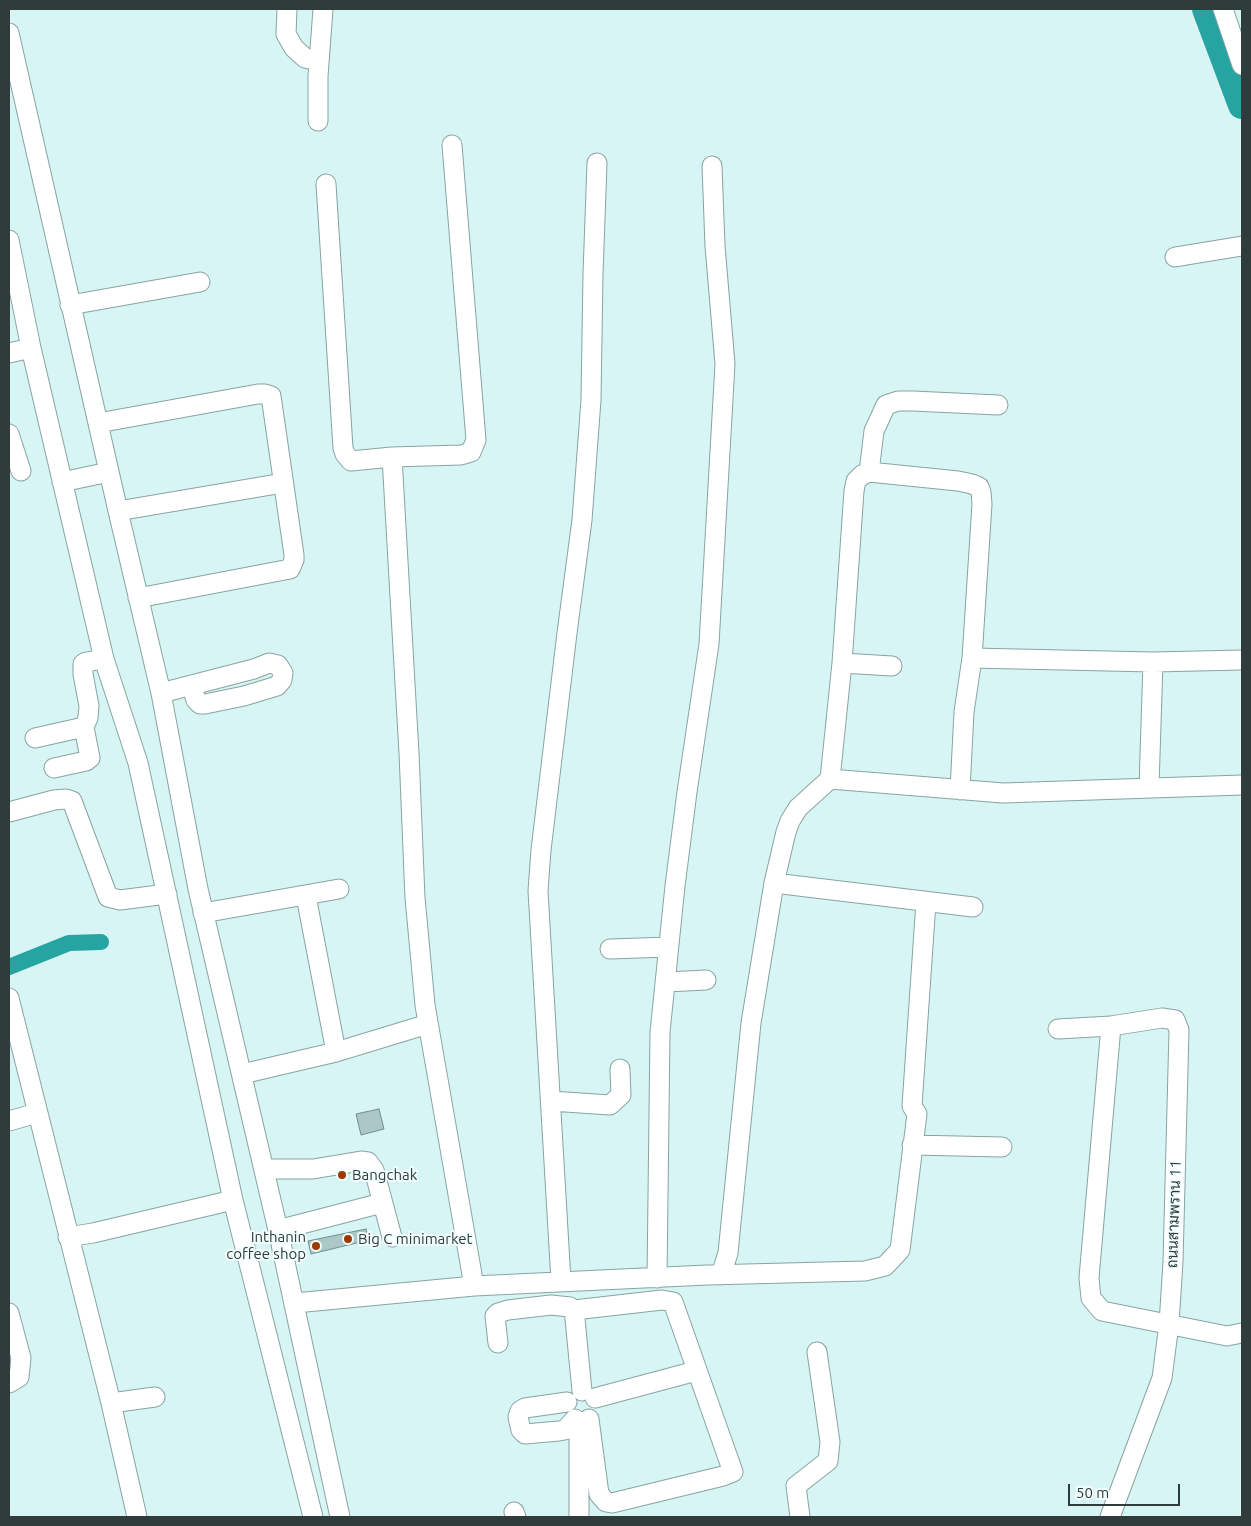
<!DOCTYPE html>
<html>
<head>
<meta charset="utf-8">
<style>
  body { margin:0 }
  #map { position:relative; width:1251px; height:1526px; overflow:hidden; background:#d7f5f4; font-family:Ubuntu,sans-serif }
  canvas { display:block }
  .frame { position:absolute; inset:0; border:10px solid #2f3c3b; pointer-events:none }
  .scale { position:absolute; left:1068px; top:1484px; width:112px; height:22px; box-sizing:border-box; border:2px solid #2f3c3b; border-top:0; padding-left:6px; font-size:15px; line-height:18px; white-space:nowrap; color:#2f3c3b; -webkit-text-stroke:4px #f2fefe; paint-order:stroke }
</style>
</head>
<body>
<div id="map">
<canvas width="1251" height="1526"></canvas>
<div class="frame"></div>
<div class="scale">50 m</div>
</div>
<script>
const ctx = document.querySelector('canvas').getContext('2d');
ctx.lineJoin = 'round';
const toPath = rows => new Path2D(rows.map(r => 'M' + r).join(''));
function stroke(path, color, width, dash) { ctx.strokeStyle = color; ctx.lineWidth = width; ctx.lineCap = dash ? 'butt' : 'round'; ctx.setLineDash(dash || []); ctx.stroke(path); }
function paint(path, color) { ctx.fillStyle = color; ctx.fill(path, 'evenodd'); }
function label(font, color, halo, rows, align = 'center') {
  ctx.font = font + ' Ubuntu,Sarabun,sans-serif'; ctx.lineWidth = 4; ctx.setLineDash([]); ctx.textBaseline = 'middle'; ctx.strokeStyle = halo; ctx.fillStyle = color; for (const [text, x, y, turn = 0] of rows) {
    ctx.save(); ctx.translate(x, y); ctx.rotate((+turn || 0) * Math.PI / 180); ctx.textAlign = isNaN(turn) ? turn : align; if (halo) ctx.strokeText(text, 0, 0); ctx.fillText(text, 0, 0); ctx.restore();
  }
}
stroke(toPath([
  [9,967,69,943,101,942]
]), '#25a4a1', 16);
stroke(toPath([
  [1206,9,1242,105]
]), '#25a4a1', 28);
const building = toPath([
  [379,1109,384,1129,361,1135,356,1114,379,1109],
  [366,1229,369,1240,311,1254,308,1241,366,1229]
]);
paint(building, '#abc8c7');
stroke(building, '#738f8d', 1);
const minor = toPath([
  [287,9,286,34,294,48,305,58,319,61],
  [1223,9,1242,65],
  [9,33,118,511,161,693,198,889,278,1230,340,1517],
  [318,121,318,76,323,9],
  [326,184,343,448,345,454,351,461,392,457,461,455,471,452,476,440,452,145],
  [9,240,31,348,104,659,138,763,233,1200,313,1517],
  [1175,257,1242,246],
  [70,305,200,282],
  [9,353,31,348],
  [98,423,258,394,265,394,271,396,294,555,294,560,290,569,138,598],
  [9,434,21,471],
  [392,457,409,753,415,898,425,1005,474,1286],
  [869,472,874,431,886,405,898,401,913,401,998,405],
  [62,482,109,472],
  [118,511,283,483],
  [842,663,892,666],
  [161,693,246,671,254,669,269,663,278,665,283,673,282,680,277,686,244,696,205,704,200,704,196,700,191,685],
  [35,738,84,727,88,718,89,706,83,674,83,664,86,662,104,659],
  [54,768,86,761,90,758,84,727],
  [830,779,842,663,854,491,856,481,862,475,869,472,958,481,972,484,979,487,981,492,982,504,972,658],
  [1149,787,1153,662],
  [960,790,964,712,972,658,1153,662,1242,660],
  [9,812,54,800,66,799,72,801,108,897,120,900,167,894],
  [774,883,973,907],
  [306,896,336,1052],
  [203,913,339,889],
  [610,949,668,947],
  [666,982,706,980],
  [9,998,111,1403,137,1517],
  [1111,1026,1089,1278,1091,1298,1102,1311,1227,1336,1242,1333],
  [1058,1029,1111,1026,1162,1018,1175,1020,1179,1030,1173,1262,1169,1324,1162,1378,1110,1517],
  [242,1074,336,1052,428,1024],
  [551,1101,610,1105,621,1095,620,1069],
  [9,1121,37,1113],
  [912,1145,1002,1147],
  [264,1169,313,1169,361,1161,368,1162,374,1170,392,1237],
  [278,1230,382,1203],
  [68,1237,93,1233,233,1200],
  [721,1275,728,1253,751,1023,774,883,786,832,790,821,798,808,830,779,1003,793,1242,785],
  [657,1278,660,1032,675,886,687,792,709,644,725,364,715,246,712,166],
  [561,1281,538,891,541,850,567,633,582,520,591,400,593,274,597,163],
  [295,1303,474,1286,707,1275,865,1271,885,1266,900,1250,917,1114,912,1106,926,902],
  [574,1310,662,1300,673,1302,733,1472,723,1476,612,1503,606,1502,599,1494,589,1419],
  [9,1313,21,1358,19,1377,9,1383],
  [498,1343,495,1316,498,1313,508,1310,551,1305,570,1307,574,1310,575,1319,582,1391],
  [595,1398,696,1371],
  [567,1402,525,1408,520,1411,518,1417,521,1430,525,1434,559,1431,565,1430,575,1419],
  [111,1403,155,1397],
  [514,1512,516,1517],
  [579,1517,579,1421],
  [800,1517,796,1486,828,1461,830,1442,817,1352]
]);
stroke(minor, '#87a4a2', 21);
stroke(minor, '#fff', 19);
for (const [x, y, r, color] of [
  [342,1175,5,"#9d3901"],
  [348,1239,5,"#9d3901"],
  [316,1246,5,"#9d3901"]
]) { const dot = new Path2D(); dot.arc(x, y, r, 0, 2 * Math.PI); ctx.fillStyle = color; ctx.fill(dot); stroke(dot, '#f2fefe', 2); }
label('15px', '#2f3c3b', '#f2fefe', [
  ["Bangchak",352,1175],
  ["Inthanin",306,1237,"right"],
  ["coffee shop",306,1254,"right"],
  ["Big C minimarket",358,1239]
], 'left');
label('15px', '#2f3c3b', '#f2fefe', [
  ["ถนนสามพราน 11",1174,1214,-88]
]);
</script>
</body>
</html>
